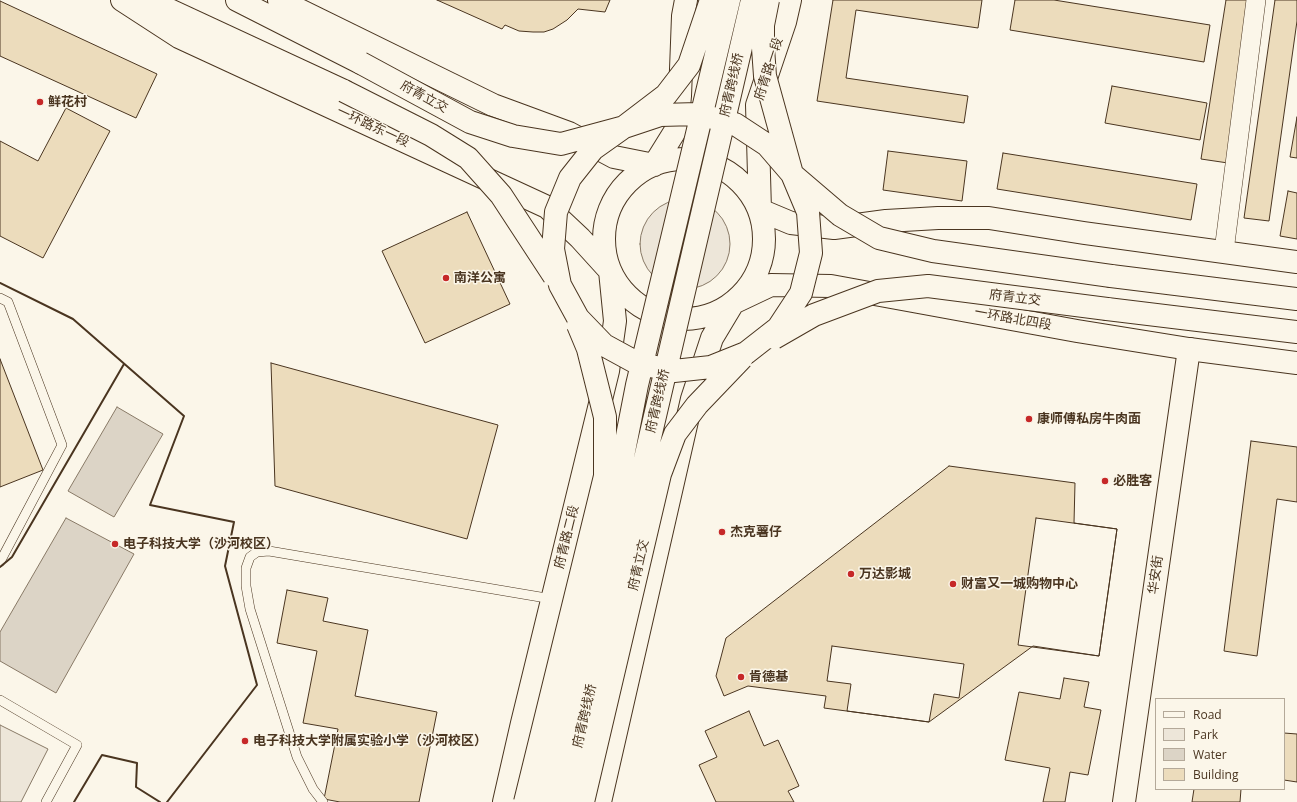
<!DOCTYPE html>
<html>
<head>
<meta charset="utf-8">
<style>
  body { margin:0 }
  #map { position:relative; width:1297px; height:802px; overflow:hidden; background:#fbf6e9; font-family:"Open Sans",sans-serif }
  canvas { display:block }
  .legend { position:absolute; left:1155px; top:698px; width:130px; height:92px; box-sizing:border-box; background:#fbf6e9; border:1px solid #b4a999; margin:0; padding:5px 7px; list-style:none; font-size:12px; color:#4a3520 }
  .legend li { display:flex; align-items:center; gap:8px; height:20px }
  .legend b { width:20px; border:1px solid #b4a999 }
</style>
</head>
<body>
<div id="map">
<canvas width="1297" height="802"></canvas>
<ul class="legend">
<li><b style="height:5px;background:#fbf6e9"></b>Road</li>
<li><b style="height:11px;background:#ede6d9"></b>Park</li>
<li><b style="height:11px;background:#dcd4c6"></b>Water</li>
<li><b style="height:11px;background:#ecdcbc"></b>Building</li>
</ul>
</div>
<script>
const ctx = document.querySelector('canvas').getContext('2d');
ctx.lineJoin = 'round';
function paint(path, color) { ctx.fillStyle = color; ctx.fill(path, 'evenodd'); }
const toPath = rows => new Path2D(rows.map(r => 'M' + r).join(''));
function stroke(path, color, width, dash) { ctx.strokeStyle = color; ctx.lineWidth = width; ctx.lineCap = dash ? 'butt' : 'round'; ctx.setLineDash(dash || []); ctx.stroke(path); }
function label(font, color, halo, rows, align = 'center') {
  ctx.font = font + ' "Open Sans","Noto Sans SC",sans-serif'; ctx.lineWidth = 3; ctx.setLineDash([]); ctx.textBaseline = 'middle'; ctx.strokeStyle = halo; ctx.fillStyle = color; for (const [text, x, y, turn = 0] of rows) {
    ctx.save(); ctx.translate(x, y); ctx.rotate((+turn || 0) * Math.PI / 180); ctx.textAlign = isNaN(turn) ? turn : align; if (halo) ctx.strokeText(text, 0, 0); ctx.fillText(text, 0, 0); ctx.restore();
  }
}
const green = toPath([
  '640 244a45 45 0 1 1 90 0a45 45 0 1 1-90 0Z',
  [0,725,48,749,21,802,0,802,0,725]
]);
paint(green, '#ede6d9');
stroke(green, '#887966', 1);
const water = toPath([
  [117,407,163,434,114,517,68,491,117,407],
  [66,518,134,554,56,693,0,661,0,632,66,518]
]);
paint(water, '#dcd4c6');
stroke(water, '#887966', 1);
const building = toPath([
  [437,0,610,0,605,12,578,9,567,20,553,29,544,32,533,32,519,31,505,25,502,29,437,0],
  [833,0,982,0,978,28,856,10,846,78,968,96,964,123,817,101,833,0],
  [1015,0,1054,0,1210,25,1204,62,1010,30,1015,0],
  [1226,0,1254,0,1228,163,1201,159,1226,0],
  [1275,0,1297,0,1297,21,1269,221,1244,218,1275,0],
  [0,1,157,74,136,118,0,56,0,1],
  [1112,86,1207,103,1200,140,1105,123,1112,86],
  [66,108,110,131,43,258,0,236,0,141,38,161,66,108],
  [1297,117,1297,158,1290,157,1297,117],
  [888,151,967,161,962,201,883,190,888,151],
  [1003,153,1197,184,1191,220,997,189,1003,153],
  [1288,191,1297,193,1297,239,1280,236,1288,191],
  [467,212,510,304,425,343,382,251,467,212],
  [0,359,43,470,0,487,0,359],
  [271,363,498,425,467,539,275,486,271,363],
  [1251,441,1297,447,1297,502,1277,499,1257,656,1224,651,1251,441],
  [949,466,1075,483,1074,523,1117,529,1099,656,1033,646,929,722,824,708,826,696,748,686,724,696,716,676,726,638,949,466],
  [1036,518,1117,529,1099,656,1018,645,1036,518],
  [287,590,328,598,323,621,368,630,355,696,437,712,419,802,340,802,324,799,338,729,303,723,317,651,277,643,287,590],
  [832,646,964,664,959,698,934,694,929,722,847,711,851,684,827,681,832,646],
  [1064,678,1089,682,1084,707,1101,710,1088,775,1070,772,1065,802,1043,802,1050,768,1005,760,1019,692,1060,699,1064,678],
  [749,711,764,746,778,740,799,786,788,791,794,802,716,802,699,765,717,757,705,731,749,711],
  [1284,733,1297,734,1297,782,1284,780,1284,733],
  [1194,789,1241,789,1240,802,1192,802,1194,789]
]);
paint(building, '#ecdcbc');
stroke(building, '#4a3520', 1);
const service = toPath([
  [0,298,8,302,62,445,0,562],
  [0,700,77,745,46,802],
  [323,802,313,789,297,757,250,609,246,586,246,568,250,557,257,552,269,551,552,599]
]);
const minor = toPath([
  [1224,251,1256,0]
]);
const tertiary = toPath([
  [1124,802,1189,349]
]);
const primary = toPath([
  [122,0,179,37,547,207,580,238,610,271,615,321,608,371,522,723,504,802],
  [148,0,344,91],
  [237,0,361,63],
  [279,0,493,105,569,133,614,157,654,165,677,128,680,96,683,16,686,0],
  [790,0,785,22,757,105,760,210,791,223,834,228,886,221,938,218,989,218,1084,233,1297,262],
  '604 239a80 80 0 1 1 160 0a80 80 0 1 1-160 0Z',
  [1111,276,1297,299],
  [1107,309,1297,332],
  [600,802,692,399,712,338,733,303,771,285,831,286,1077,331,1189,349,1297,363]
]);
stroke(service, '#4a3520', 10);
stroke(minor, '#4a3520', 20);
stroke(tertiary, '#4a3520', 24);
stroke(primary, '#4a3520', 24);
stroke(service, '#fbf6e9', 9);
stroke(minor, '#fbf6e9', 19);
stroke(tertiary, '#fbf6e9', 22);
stroke(primary, '#fbf6e9', 22);
const primaryBridge = toPath([
  [768,0,763,25,763,48,765,76,792,174,808,212,811,253,801,293,778,328,746,353,711,367,674,371,637,363,604,345,578,318,560,285,553,249,556,212,570,178,593,149,624,127,660,115,698,114,735,124,767,145,792,174,840,215,879,238,933,251,1111,276],
  [361,63,470,122,513,136,561,144,624,127,666,95,689,65,711,0],
  [344,91,431,135,468,158,501,195,554,276],
  [774,338,814,315,878,291,928,286,1107,309],
  [525,802,605,476,605,417,588,349,578,325],
  [546,802,600,574,637,385,729,0],
  [565,802,752,0],
  [583,802,660,474,675,434,697,405,742,358]
]);
stroke(primaryBridge, '#4a3520', 24, []);
stroke(primaryBridge, '#fbf6e9', 22);
stroke(toPath([
  [0,283,73,319,184,416,150,505,234,522,225,566,257,685,167,802],
  [0,567,12,557,124,364],
  [74,802,102,755,137,763,136,787,160,802]
]), '#4a3520', 2);
for (const [x, y, r, color] of [
  [40,102,4,"#c62828"],
  [446,278,4,"#c62828"],
  [1029,419,4,"#c62828"],
  [1105,481,4,"#c62828"],
  [722,532,4,"#c62828"],
  [115,544,4,"#c62828"],
  [851,574,4,"#c62828"],
  [953,584,4,"#c62828"],
  [741,677,4,"#c62828"],
  [245,741,4,"#c62828"]
]) { const dot = new Path2D(); dot.arc(x, y, r, 0, 2 * Math.PI); ctx.fillStyle = color; ctx.fill(dot); stroke(dot, '#fbf6e9', 1.5); }
label('13px', '#4a3520', '#fbf6e9', [
  ["府青路一段",769,69,-72],
  ["府青跨线桥",732,85,-77],
  ["府青立交",424,97,29],
  ["一环路东一段",373,127,25],
  ["府青立交",1015,298,7],
  ["一环路北四段",1013,319,10],
  ["府青跨线桥",658,401,-77],
  ["府青路二段",567,537,-76],
  ["府青立交",639,565,-77],
  ["华安街",1156,575,-82],
  ["府青跨线桥",585,716,-77]
]);
label('bold 13px', '#4a3520', '#fbf6e9', [
  ["鲜花村",48,102],
  ["南洋公寓",454,278],
  ["康师傅私房牛肉面",1037,419],
  ["必胜客",1113,481],
  ["杰克薯仔",730,532],
  ["电子科技大学（沙河校区）",123,544],
  ["万达影城",859,574],
  ["财富又一城购物中心",961,584],
  ["肯德基",749,677],
  ["电子科技大学附属实验小学（沙河校区）",253,741]
], 'left');
</script>
</body>
</html>
